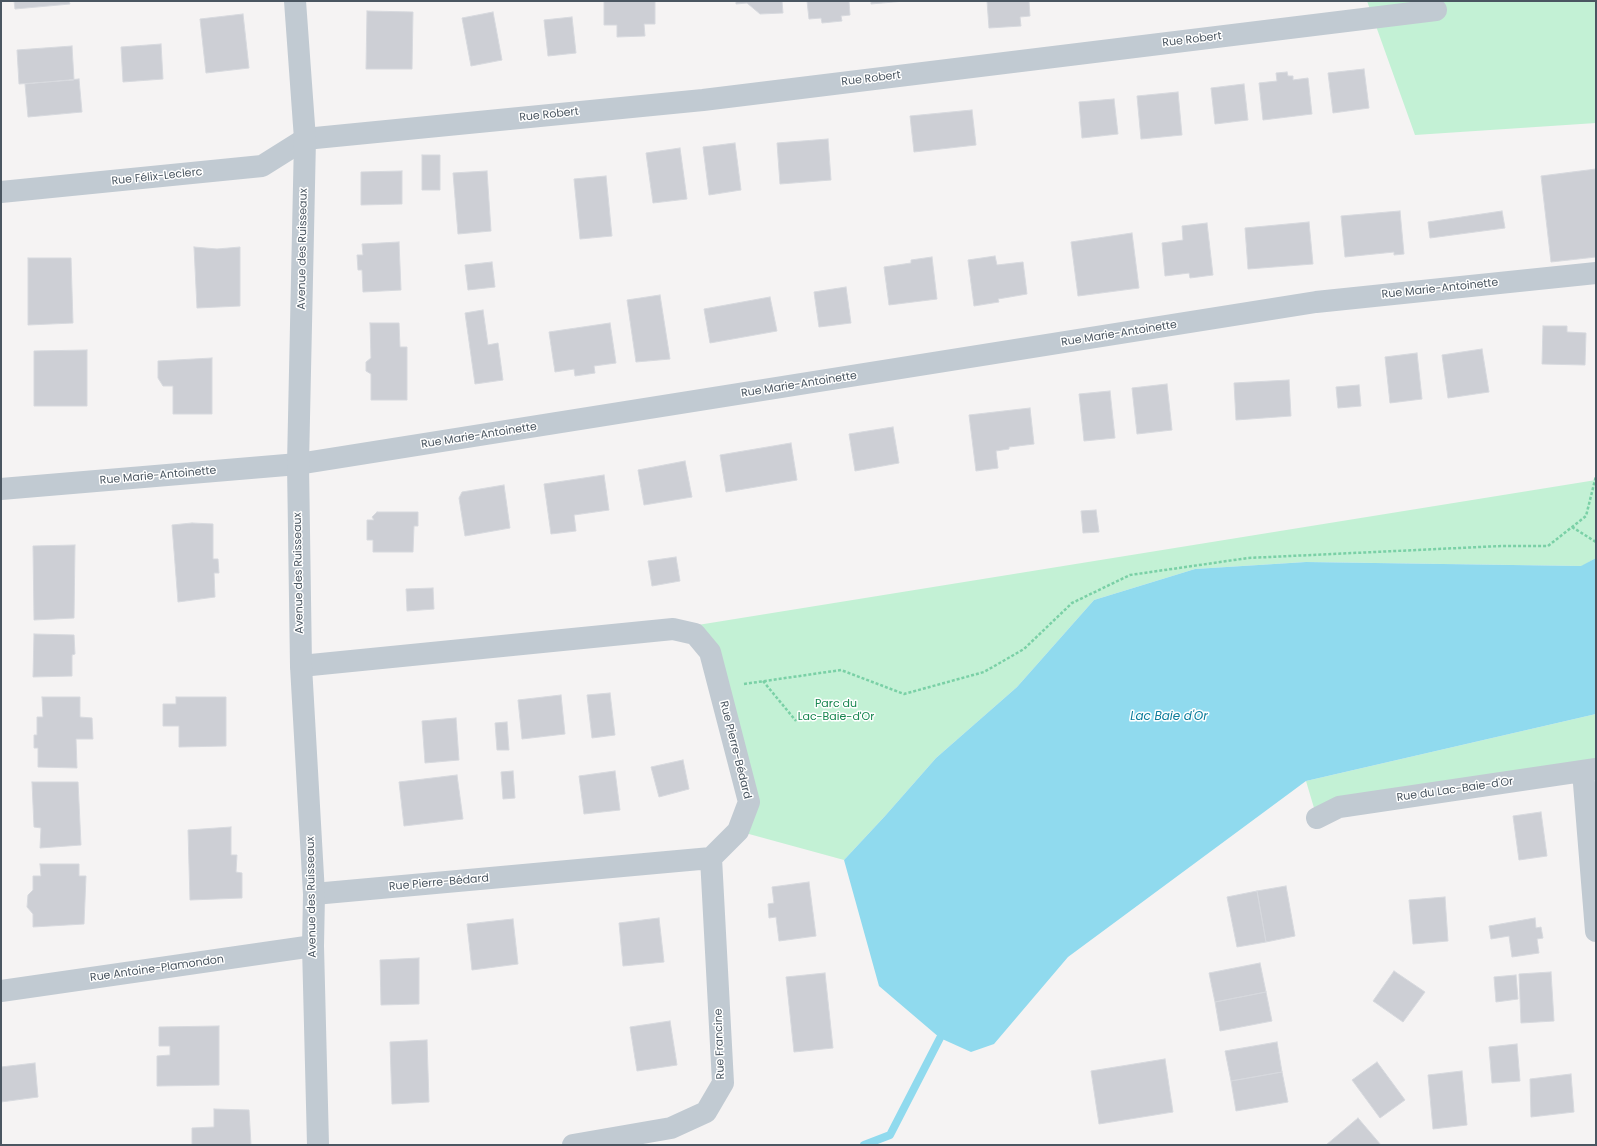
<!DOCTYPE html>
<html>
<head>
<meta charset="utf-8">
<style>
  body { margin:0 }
  #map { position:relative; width:1597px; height:1146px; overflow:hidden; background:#f5f3f3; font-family:Poppins,sans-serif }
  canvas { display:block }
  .frame { position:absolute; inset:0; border:2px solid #4a5661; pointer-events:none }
</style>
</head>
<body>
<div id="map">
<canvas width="1597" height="1146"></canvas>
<div class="frame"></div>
</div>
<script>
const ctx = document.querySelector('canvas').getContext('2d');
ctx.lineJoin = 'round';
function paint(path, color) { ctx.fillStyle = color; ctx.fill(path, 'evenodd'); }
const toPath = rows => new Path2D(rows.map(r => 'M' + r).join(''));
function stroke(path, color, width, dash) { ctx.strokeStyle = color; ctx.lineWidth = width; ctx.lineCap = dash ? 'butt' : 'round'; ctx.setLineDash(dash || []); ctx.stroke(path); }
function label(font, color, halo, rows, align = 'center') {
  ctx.font = font + ' Poppins,sans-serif'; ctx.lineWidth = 3; ctx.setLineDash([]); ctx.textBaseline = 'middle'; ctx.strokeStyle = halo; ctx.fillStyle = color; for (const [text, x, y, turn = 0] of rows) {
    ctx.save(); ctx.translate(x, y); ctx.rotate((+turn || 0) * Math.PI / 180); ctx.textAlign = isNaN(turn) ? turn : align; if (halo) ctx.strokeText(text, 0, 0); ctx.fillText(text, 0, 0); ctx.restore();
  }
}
paint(toPath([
  [1367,1,1596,1,1596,123,1415,135],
  [1596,480,1596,558,1582,566,1306,562,1195,569,1094,600,1017,687,936,758,885,816,844,860,738,831,749,802,710,652,673,629],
  [1596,714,1596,769,1317,818,1306,781]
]), '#c3f1d5');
paint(toPath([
  [1596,558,1596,714,1306,781,1068,957,994,1044,971,1052,940,1038,879,986,844,860,885,816,936,758,1017,687,1094,600,1195,569,1306,562,1581,566]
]), '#90daee');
stroke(toPath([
  [864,1145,890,1135,940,1038]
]), '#90daee', 8);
const building = toPath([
  [14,1,69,1,70,4,15,9,14,1],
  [604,1,655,1,655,24,644,24,645,36,617,37,617,25,604,25,604,1],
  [736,1,782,1,783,13,760,14,747,3,736,4,736,1],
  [807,1,849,1,850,15,841,16,842,21,822,23,821,18,809,19,807,1],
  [871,1,905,1,871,4,871,1],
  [987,1,1029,1,1030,16,1020,17,1021,26,989,28,987,1],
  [367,11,413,12,412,69,366,69,367,11],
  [493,12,502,60,471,66,462,18,493,12],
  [243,14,249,68,206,73,200,19,243,14],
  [572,17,576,53,548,56,544,20,572,17],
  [161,44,163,79,123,82,121,47,161,44],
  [72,46,74,80,19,84,17,50,72,46],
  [1364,69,1369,108,1333,113,1328,73,1364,69],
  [1287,72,1288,76,1293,76,1293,80,1308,78,1312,114,1263,120,1259,83,1277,81,1276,73,1287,72],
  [79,79,82,112,28,117,25,84,79,79],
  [1244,84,1248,120,1215,124,1211,88,1244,84],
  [1178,92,1182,135,1141,139,1137,96,1178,92],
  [1114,99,1118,134,1082,138,1079,102,1114,99],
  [972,110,976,145,914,152,910,116,972,110],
  [828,139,831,180,780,184,777,143,828,139],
  [735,143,741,190,709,195,703,147,735,143],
  [680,148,687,199,653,203,646,153,680,148],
  [422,155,440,155,440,190,422,190,422,155],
  [1596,169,1596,257,1551,262,1541,176,1596,169],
  [402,171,402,204,361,205,361,172,402,171],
  [487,171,491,231,458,234,453,173,487,171],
  [606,176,612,236,580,239,574,179,606,176],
  [1400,211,1404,254,1394,255,1394,252,1345,257,1341,216,1400,211],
  [1502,211,1505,228,1430,238,1428,222,1502,211],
  [1309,222,1313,264,1248,269,1245,228,1309,222],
  [1207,223,1213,275,1190,278,1189,273,1165,276,1162,243,1183,240,1182,226,1207,223],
  [1132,233,1139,288,1078,296,1071,242,1132,233],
  [399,242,401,290,363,292,362,270,358,270,357,255,363,255,362,244,399,242],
  [194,247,217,249,240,247,240,306,197,308,194,247],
  [995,256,997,265,1023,262,1027,294,998,299,999,302,974,306,968,260,995,256],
  [932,257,937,299,889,305,884,267,911,263,911,260,932,257],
  [28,258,71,258,73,323,28,325,28,258],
  [492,262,495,287,468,290,465,265,492,262],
  [846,287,851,323,819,327,814,292,846,287],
  [660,295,670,359,636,362,627,300,660,295],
  [770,297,777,331,710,343,704,309,770,297],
  [483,310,488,345,498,343,503,380,475,384,465,313,483,310],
  [370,323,399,323,400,347,407,347,407,400,371,400,371,374,366,371,366,362,371,358,370,323],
  [610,323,616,363,594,366,595,373,575,376,574,369,555,372,549,332,610,323],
  [1543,326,1567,326,1567,332,1586,333,1585,365,1542,364,1543,326],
  [1482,349,1489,392,1448,398,1442,355,1482,349],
  [87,350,87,406,34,406,34,351,87,350],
  [1417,353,1422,399,1390,403,1385,357,1417,353],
  [212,358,212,414,173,414,173,386,163,386,158,378,158,361,212,358],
  [1289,380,1291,416,1236,420,1234,383,1289,380],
  [1167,384,1172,430,1137,434,1132,388,1167,384],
  [1359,385,1361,406,1338,408,1336,387,1359,385],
  [1110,391,1115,438,1084,441,1079,394,1110,391],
  [1030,408,1034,444,1009,447,1009,449,996,451,998,468,976,471,969,415,1030,408],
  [893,427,899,463,855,471,849,434,893,427],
  [791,443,797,480,726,492,720,455,791,443],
  [685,461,692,497,644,505,638,470,685,461],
  [604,475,609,510,574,515,576,531,551,534,544,484,604,475],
  [504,485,510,528,465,536,459,498,462,492,504,485],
  [1096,510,1099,532,1083,533,1081,511,1096,510],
  [377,512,418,512,418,526,414,526,413,552,373,552,373,540,367,540,367,520,374,520,372,517,377,512],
  [192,523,213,524,213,559,218,559,219,573,214,573,215,597,178,602,172,525,192,523],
  [75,545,74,618,34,620,33,546,75,545],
  [676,557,680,581,652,586,648,561,676,557],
  [433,588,434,609,407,611,406,589,433,588],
  [34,634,74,635,75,654,72,655,72,676,33,677,34,634],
  [610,693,615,735,592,738,587,695,610,693],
  [561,695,565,734,522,739,518,700,561,695],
  [42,697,80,697,80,717,92,718,93,739,76,739,77,768,38,767,38,748,34,748,34,735,37,735,37,717,43,717,42,697],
  [176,697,226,697,226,746,179,747,179,726,163,726,163,704,176,704,176,697],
  [456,718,459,760,425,763,422,721,456,718],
  [507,722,509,750,497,750,495,723,507,722],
  [683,760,689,789,659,797,651,767,683,760],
  [513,771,515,798,503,799,501,772,513,771],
  [615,771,620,810,584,814,579,776,615,771],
  [457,775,463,819,404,826,399,782,457,775],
  [32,782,78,782,81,845,40,848,41,828,34,827,32,782],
  [1541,812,1547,856,1519,860,1513,816,1541,812],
  [231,827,231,855,237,855,236,872,242,873,242,898,190,900,188,830,231,827],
  [40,864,79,864,79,876,86,876,84,924,33,927,33,914,27,907,28,895,33,890,33,876,41,876,40,864],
  [809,882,816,936,779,941,776,917,769,918,768,904,774,903,772,887,809,882],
  [1286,886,1295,936,1266,942,1257,891,1286,886],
  [1257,891,1266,942,1237,947,1227,897,1257,891],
  [1445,897,1448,941,1413,944,1409,900,1445,897],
  [659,918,664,962,623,966,619,923,659,918],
  [1535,918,1536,928,1541,927,1543,938,1537,939,1539,953,1512,957,1509,936,1491,939,1489,926,1535,918],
  [513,919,518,964,472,970,467,924,513,919],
  [419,958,419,1004,381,1005,380,960,419,958],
  [1260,963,1266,992,1215,1002,1209,973,1260,963],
  [1394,971,1425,992,1403,1022,1373,1001,1394,971],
  [1551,972,1554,1021,1521,1023,1519,974,1551,972],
  [825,973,833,1048,794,1052,786,977,825,973],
  [1516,975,1518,999,1496,1002,1494,977,1516,975],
  [1266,992,1272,1021,1220,1031,1215,1002,1266,992],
  [670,1021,677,1065,637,1071,630,1027,670,1021],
  [219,1026,219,1085,157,1086,157,1056,170,1055,170,1046,159,1046,159,1027,219,1026],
  [427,1040,429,1102,392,1104,390,1042,427,1040],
  [1277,1042,1282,1072,1231,1081,1225,1051,1277,1042],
  [1517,1044,1520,1081,1492,1083,1489,1047,1517,1044],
  [1165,1059,1173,1112,1099,1124,1091,1071,1165,1059],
  [1377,1062,1405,1100,1380,1118,1352,1080,1377,1062],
  [35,1063,38,1097,1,1102,1,1067,35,1063],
  [1462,1071,1467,1125,1433,1129,1428,1075,1462,1071],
  [1282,1072,1288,1102,1236,1111,1231,1081,1282,1072],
  [1571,1074,1574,1112,1531,1117,1530,1079,1571,1074],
  [214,1109,249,1110,251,1145,192,1145,192,1128,214,1127,214,1109],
  [1358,1118,1381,1145,1326,1145,1358,1118]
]);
paint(building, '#cdcfd5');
stroke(building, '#d7d9de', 1);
stroke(toPath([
  [1572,527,1596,542],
  [763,681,796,721],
  [744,684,841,670,904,694,984,672,1024,649,1072,603,1130,575,1248,558,1501,546,1548,546,1586,516,1596,476]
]), '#7ad0a6', 2.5, [3, 2]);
stroke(toPath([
  [1,192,262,166,305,139,703,100,1436,10],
  [1,489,298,464,1316,302,1596,273],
  [301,666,673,629,695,634,710,652,749,802,738,831,711,858,314,894],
  [1583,771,1596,931],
  [1317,818,1339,807,1596,769],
  [1,991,313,946],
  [573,1145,671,1128,706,1112,723,1083,711,858]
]), '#c1cad2', 22);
stroke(toPath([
  [295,1,305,139,298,464,301,666,314,894,313,946,318,1145]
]), '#c1cad2', 22);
label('11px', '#4a5661', '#fff', [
  ["Rue Robert",1192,40,-7],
  ["Rue Robert",871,79,-7],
  ["Rue Robert",549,115,-6],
  ["Rue Félix-Leclerc",157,177,-6],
  ["Avenue des Ruisseaux",303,249,-89],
  ["Rue Marie-Antoinette",1440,289,-6],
  ["Rue Marie-Antoinette",1119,334,-9],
  ["Rue Marie-Antoinette",799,385,-9],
  ["Rue Marie-Antoinette",479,436,-9],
  ["Rue Marie-Antoinette",158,476,-5],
  ["Avenue des Ruisseaux",299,573,-91],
  ["Rue Pierre-Bédard",735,750,76],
  ["Rue du Lac-Baie-d'Or",1455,790,-8],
  ["Rue Pierre-Bédard",439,883,-5],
  ["Avenue des Ruisseaux",312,897,-91],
  ["Rue Antoine-Plamondon",157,969,-8],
  ["Rue Francine",720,1044,-92]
]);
label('11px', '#17864f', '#fff', [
  ["Parc du",836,704],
  ["Lac-Baie-d'Or",836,717]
]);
label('italic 12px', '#0c7c9b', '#fff', [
  ["Lac Baie d'Or",1169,717]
]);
</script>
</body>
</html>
